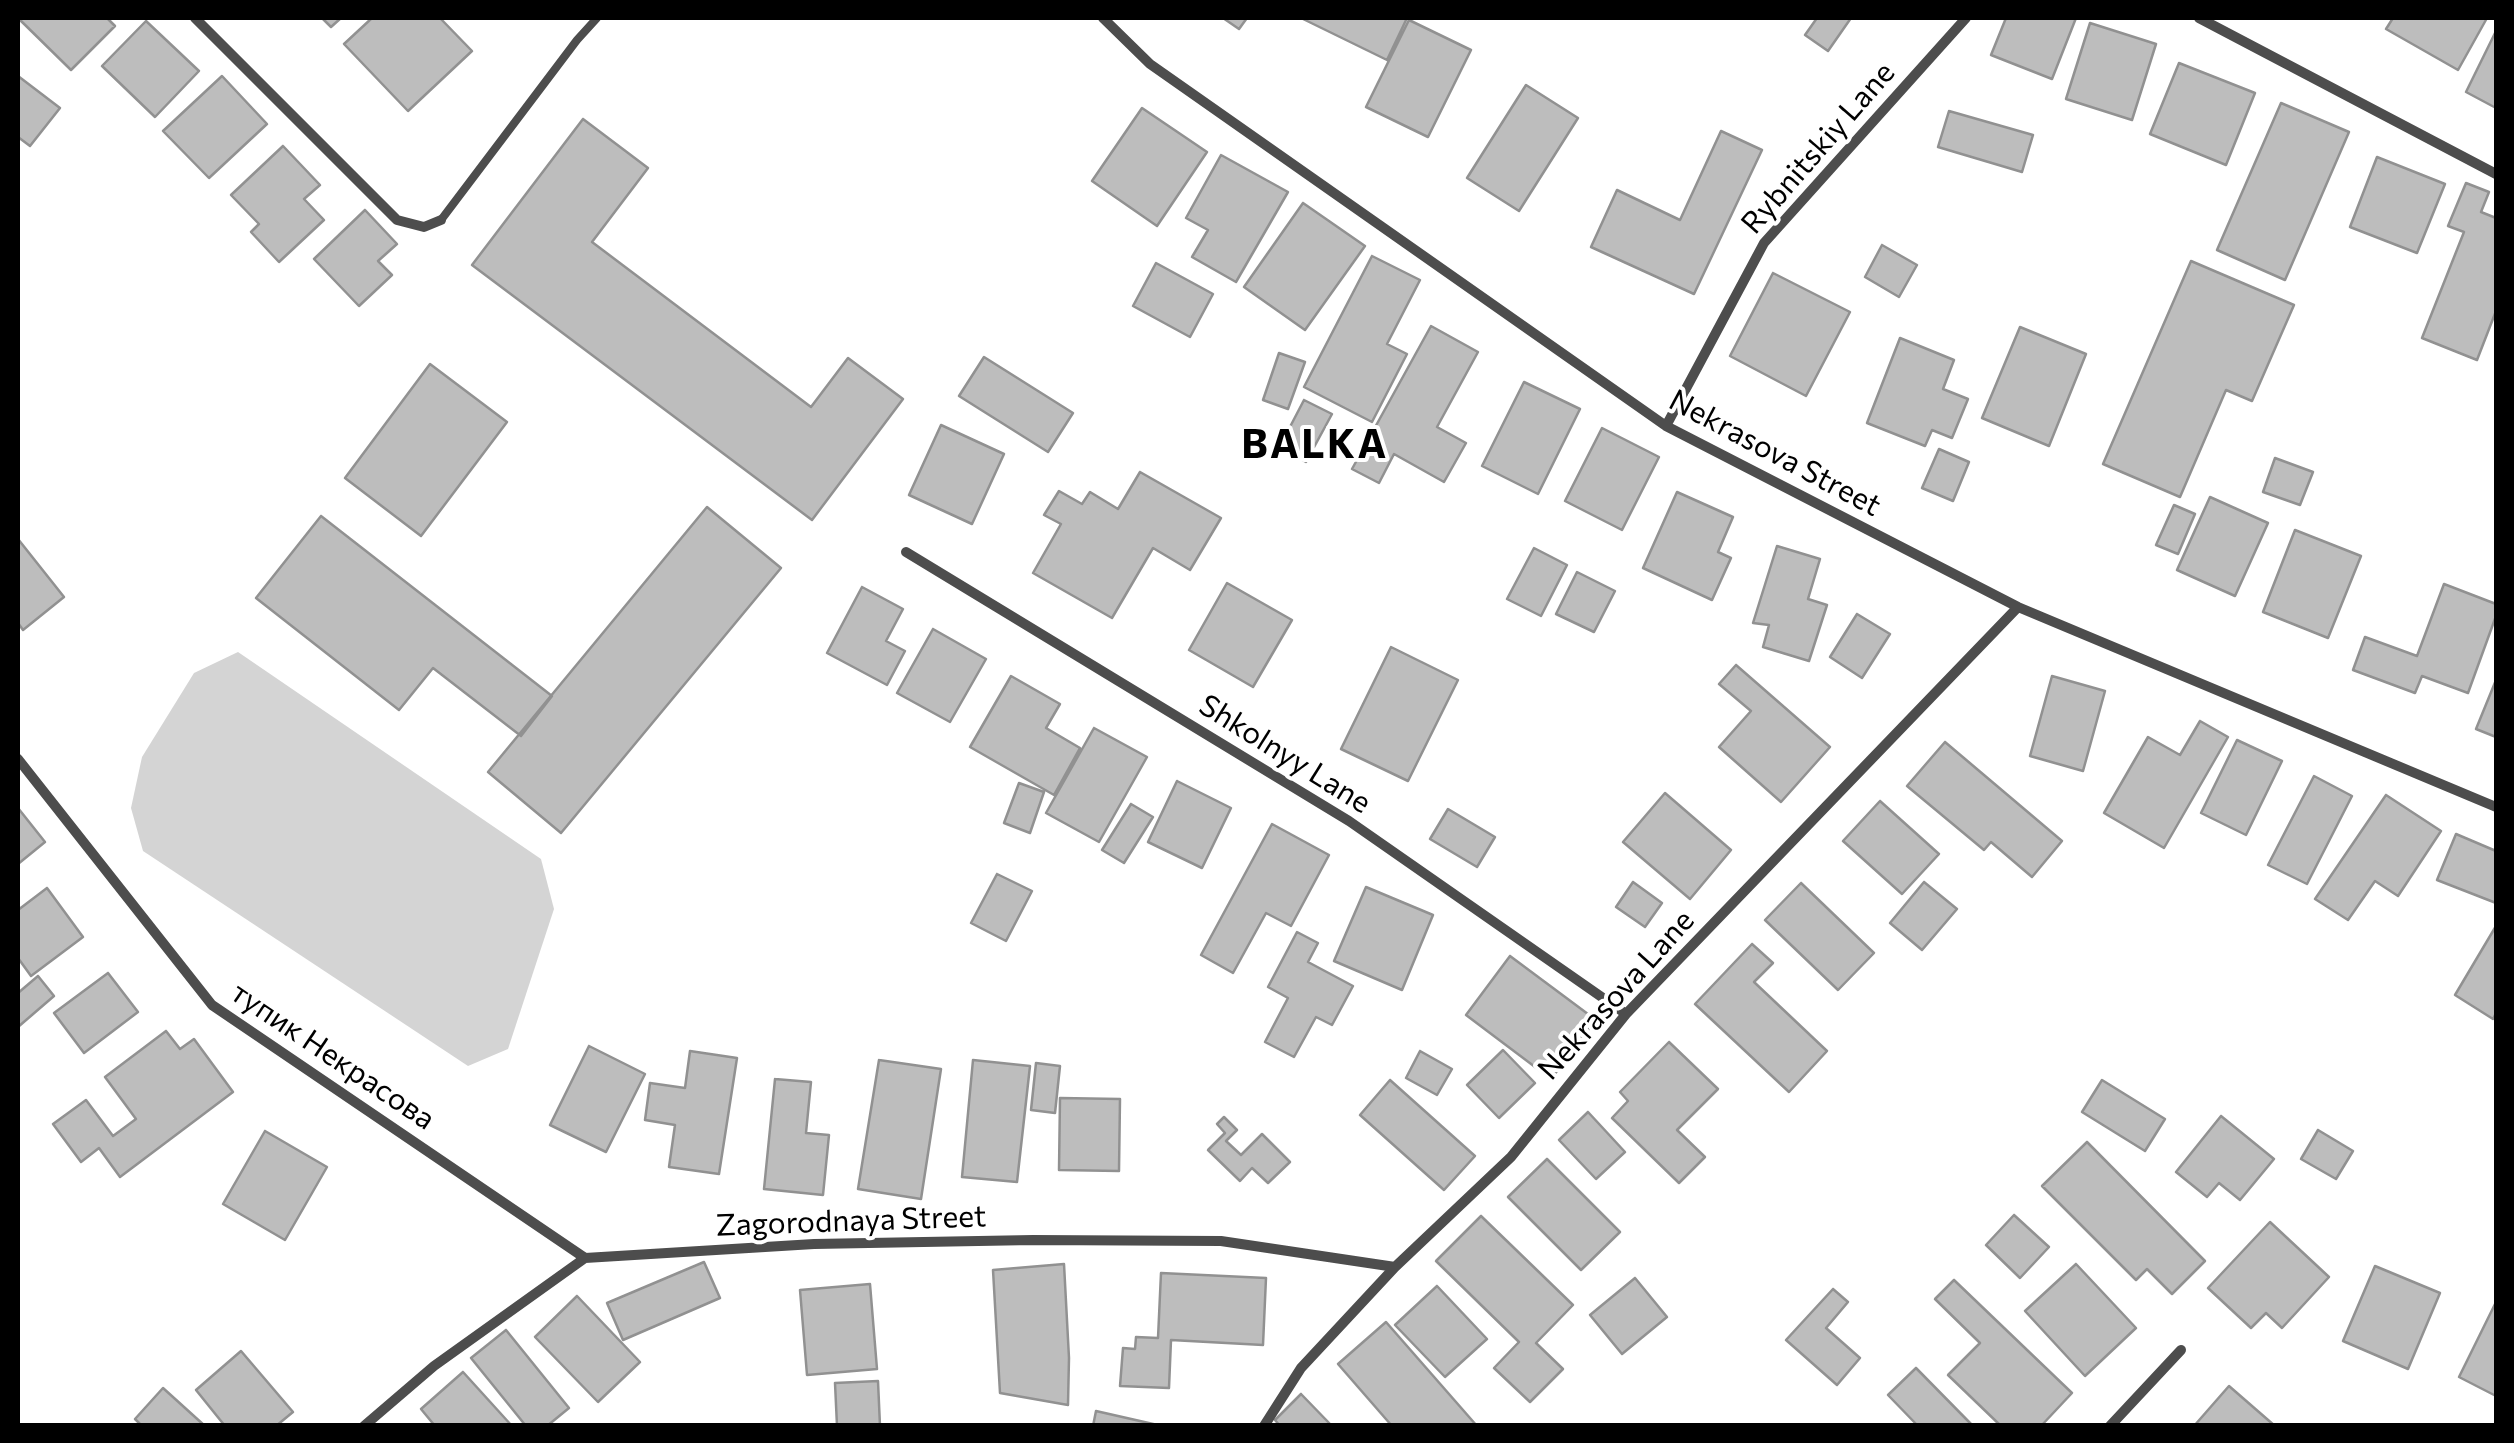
<!DOCTYPE html>
<html>
<head>
<meta charset="utf-8">
<style>
  body { margin:0 }
  #map { position:relative; width:2514px; height:1443px; overflow:hidden; background:#fff; font-family:Commissioner,sans-serif }
  canvas { display:block }
  .frame { position:absolute; inset:0; border:20px solid #000; pointer-events:none }
</style>
</head>
<body>
<div id="map">
<canvas width="2514" height="1443"></canvas>
<div class="frame"></div>
</div>
<script>
const ctx = document.querySelector('canvas').getContext('2d');
ctx.lineJoin = 'round';
function paint(path, color) { ctx.fillStyle = color; ctx.fill(path, 'evenodd'); }
const toPath = rows => new Path2D(rows.map(r => 'M' + r).join(''));
function stroke(path, color, width, dash) { ctx.strokeStyle = color; ctx.lineWidth = width; ctx.lineCap = dash ? 'butt' : 'round'; ctx.setLineDash(dash || []); ctx.stroke(path); }
function label(font, color, halo, rows, align = 'center') {
  ctx.font = font + ' Commissioner,sans-serif'; ctx.lineWidth = 8; ctx.setLineDash([]); ctx.textBaseline = 'middle'; ctx.strokeStyle = halo; ctx.fillStyle = color; for (const [text, x, y, turn = 0] of rows) {
    ctx.save(); ctx.translate(x, y); ctx.rotate((+turn || 0) * Math.PI / 180); ctx.textAlign = isNaN(turn) ? turn : align; if (halo) ctx.strokeText(text, 0, 0); ctx.fillText(text, 0, 0); ctx.restore();
  }
}
paint(toPath([
  [238,652,541,859,554,909,508,1049,468,1066,143,851,131,808,142,757,194,673]
]), '#d4d4d4');
const building = toPath([
  [18,18,107,18,115,26,71,70,18,18],
  [322,18,341,18,331,27,322,18],
  [372,18,440,18,472,51,408,111,344,44,372,18],
  [1223,18,1247,18,1239,29,1223,18],
  [1301,18,1407,18,1387,60,1301,18],
  [1817,18,1851,18,1828,51,1805,35,1817,18],
  [2006,18,2076,18,2052,79,1991,55,2006,18],
  [2393,18,2487,18,2458,70,2386,29,2393,18],
  [1409,20,1471,50,1428,137,1366,107,1409,20],
  [146,21,199,71,155,117,102,66,146,21],
  [2090,23,2156,44,2132,120,2066,99,2090,23],
  [2496,31,2496,108,2466,92,2496,31],
  [2179,63,2255,93,2226,165,2150,134,2179,63],
  [18,76,60,108,30,146,18,137,18,76],
  [222,76,267,124,209,178,163,131,222,76],
  [1526,85,1578,118,1519,211,1467,178,1526,85],
  [2281,103,2349,132,2285,280,2217,250,2281,103],
  [1142,108,1207,152,1157,226,1092,181,1142,108],
  [1949,111,2033,135,2022,172,1938,147,1949,111],
  [583,119,648,168,592,242,811,407,848,358,903,399,812,520,472,265,583,119],
  [1721,131,1762,150,1694,294,1591,247,1617,190,1680,220,1721,131],
  [283,146,320,185,304,199,324,220,279,262,251,232,259,224,231,195,283,146],
  [1221,155,1288,192,1236,282,1192,257,1208,230,1186,218,1221,155],
  [2377,157,2445,184,2417,253,2350,227,2377,157],
  [2466,183,2489,192,2481,212,2496,218,2496,311,2477,360,2422,338,2464,232,2448,226,2466,183],
  [1303,203,1365,246,1305,330,1244,287,1303,203],
  [365,210,397,244,378,261,392,275,359,306,314,259,365,210],
  [1882,245,1917,265,1899,297,1865,277,1882,245],
  [1372,256,1420,280,1387,344,1407,354,1372,422,1304,387,1372,256],
  [2191,261,2294,305,2252,401,2226,390,2180,497,2103,464,2191,261],
  [1156,263,1213,294,1190,337,1133,306,1156,263],
  [1773,273,1850,312,1806,396,1730,356,1773,273],
  [1431,326,1478,352,1437,427,1466,443,1444,482,1394,454,1379,483,1352,469,1431,326],
  [2020,327,2086,354,2049,446,1982,418,2020,327],
  [1900,338,1954,360,1943,389,1968,399,1952,438,1932,430,1925,446,1867,423,1900,338],
  [1279,353,1305,362,1288,409,1263,400,1279,353],
  [984,357,1073,413,1048,452,959,396,984,357],
  [430,364,507,422,421,536,345,478,430,364],
  [1524,382,1580,409,1538,494,1482,466,1524,382],
  [1304,400,1332,414,1306,462,1279,448,1304,400],
  [941,425,1004,454,972,524,909,495,941,425],
  [1602,428,1659,457,1622,530,1565,501,1602,428],
  [1939,449,1969,462,1953,501,1922,488,1939,449],
  [2275,458,2313,472,2300,505,2263,492,2275,458],
  [1140,472,1221,518,1190,570,1153,548,1112,618,1033,573,1061,524,1044,515,1059,491,1082,504,1090,492,1118,509,1140,472],
  [1677,492,1733,517,1718,552,1731,558,1712,600,1643,568,1677,492],
  [2210,497,2268,523,2235,596,2177,570,2210,497],
  [2174,505,2195,514,2178,554,2156,545,2174,505],
  [707,507,781,568,561,833,488,772,707,507],
  [321,516,552,696,521,736,433,668,399,710,256,598,321,516],
  [2295,530,2361,556,2328,638,2263,612,2295,530],
  [18,539,64,597,23,630,18,623,18,539],
  [1777,546,1820,559,1808,599,1827,605,1809,661,1763,647,1769,625,1753,623,1777,546],
  [1534,548,1567,565,1541,616,1507,599,1534,548],
  [1577,572,1615,591,1594,632,1556,614,1577,572],
  [1227,583,1292,620,1253,687,1189,650,1227,583],
  [2444,584,2496,604,2496,616,2468,693,2422,676,2415,693,2353,670,2365,637,2417,656,2444,584],
  [862,587,903,609,886,641,905,651,887,685,827,653,862,587],
  [1857,614,1890,634,1862,678,1830,657,1857,614],
  [933,629,986,659,950,722,897,693,933,629],
  [1391,647,1458,680,1408,781,1341,749,1391,647],
  [1736,665,1830,747,1781,802,1719,747,1751,711,1719,684,1736,665],
  [1011,676,1060,704,1046,728,1080,748,1054,795,970,747,1011,676],
  [2052,676,2105,691,2083,771,2030,756,2052,676],
  [2496,680,2496,737,2476,729,2496,680],
  [2200,721,2228,737,2164,848,2104,813,2148,737,2180,755,2200,721],
  [1094,728,1147,757,1099,842,1046,813,1094,728],
  [2237,740,2282,761,2246,835,2201,813,2237,740],
  [1945,742,2062,841,2032,877,1991,842,1984,850,1907,786,1945,742],
  [2314,776,2352,796,2307,884,2268,865,2314,776],
  [1177,781,1231,808,1202,868,1148,842,1177,781],
  [1019,783,1044,792,1030,833,1004,823,1019,783],
  [1665,793,1731,850,1690,899,1623,842,1665,793],
  [2386,795,2441,831,2398,896,2375,881,2348,920,2315,899,2386,795],
  [1880,801,1939,854,1902,894,1843,841,1880,801],
  [1131,804,1153,817,1124,863,1102,850,1131,804],
  [18,808,45,842,18,864,18,808],
  [1448,809,1495,837,1477,867,1430,839,1448,809],
  [1272,824,1329,855,1291,926,1266,913,1233,973,1201,955,1272,824],
  [2456,834,2496,851,2496,903,2437,880,2456,834],
  [997,874,1032,891,1006,941,971,923,997,874],
  [1633,882,1662,903,1645,927,1616,907,1633,882],
  [1924,882,1957,909,1922,950,1890,923,1924,882],
  [1801,883,1874,953,1838,990,1765,920,1801,883],
  [1366,887,1433,915,1402,990,1334,961,1366,887],
  [47,888,83,937,31,976,18,958,18,910,47,888],
  [2496,926,2496,1013,2493,1019,2455,995,2496,926],
  [1297,932,1318,943,1308,962,1353,986,1332,1025,1316,1017,1294,1057,1265,1042,1288,998,1268,987,1297,932],
  [1752,944,1773,963,1754,982,1827,1051,1789,1092,1695,1004,1752,944],
  [1510,956,1596,1020,1551,1079,1466,1015,1510,956],
  [108,973,138,1012,84,1053,54,1013,108,973],
  [38,976,54,996,18,1027,18,993,38,976],
  [166,1031,180,1049,194,1039,233,1092,120,1177,99,1148,81,1162,53,1124,86,1100,113,1136,136,1119,105,1077,166,1031],
  [1669,1042,1718,1089,1677,1130,1705,1157,1679,1183,1612,1118,1628,1101,1620,1092,1669,1042],
  [589,1046,645,1074,606,1152,550,1125,589,1046],
  [1503,1050,1535,1083,1499,1118,1467,1085,1503,1050],
  [690,1051,737,1058,719,1174,669,1167,675,1125,645,1120,650,1083,685,1088,690,1051],
  [1420,1051,1452,1069,1437,1095,1406,1078,1420,1051],
  [879,1060,941,1069,921,1199,858,1189,879,1060],
  [973,1060,1030,1066,1017,1182,962,1177,973,1060],
  [1036,1063,1060,1066,1055,1113,1031,1110,1036,1063],
  [775,1079,811,1082,806,1133,829,1135,823,1195,764,1189,775,1079],
  [1390,1080,1475,1156,1444,1190,1360,1115,1390,1080],
  [2102,1080,2165,1119,2145,1151,2082,1112,2102,1080],
  [1060,1098,1120,1099,1119,1171,1059,1170,1060,1098],
  [1588,1112,1625,1152,1596,1179,1559,1140,1588,1112],
  [2221,1116,2274,1159,2240,1200,2219,1183,2207,1197,2176,1172,2221,1116],
  [1224,1117,1237,1130,1226,1141,1241,1155,1262,1134,1290,1162,1268,1183,1252,1168,1240,1181,1208,1150,1225,1133,1217,1124,1224,1117],
  [2318,1130,2353,1151,2336,1179,2301,1159,2318,1130],
  [265,1131,327,1167,285,1240,223,1204,265,1131],
  [2087,1142,2205,1261,2172,1294,2147,1269,2136,1280,2042,1186,2087,1142],
  [1547,1159,1620,1232,1581,1270,1508,1197,1547,1159],
  [2014,1215,2049,1247,2020,1278,1986,1245,2014,1215],
  [1481,1216,1573,1305,1536,1343,1563,1369,1530,1402,1494,1368,1519,1342,1436,1261,1481,1216],
  [2270,1222,2329,1277,2282,1328,2266,1313,2251,1328,2208,1288,2270,1222],
  [704,1262,720,1298,623,1340,607,1303,704,1262],
  [1064,1264,1069,1358,1068,1405,1000,1393,993,1270,1064,1264],
  [2076,1264,2136,1328,2085,1376,2025,1311,2076,1264],
  [2375,1266,2440,1293,2408,1369,2343,1341,2375,1266],
  [1161,1273,1266,1278,1263,1345,1171,1340,1169,1388,1120,1386,1123,1348,1135,1349,1136,1337,1158,1338,1161,1273],
  [1635,1278,1667,1317,1622,1354,1590,1315,1635,1278],
  [1954,1280,2072,1393,2041,1426,2001,1426,1948,1375,1980,1343,1935,1299,1954,1280],
  [870,1284,877,1369,807,1375,800,1290,870,1284],
  [1437,1286,1487,1339,1445,1377,1395,1325,1437,1286],
  [1833,1289,1848,1302,1826,1328,1860,1358,1837,1385,1786,1340,1833,1289],
  [577,1296,640,1362,598,1402,535,1337,577,1296],
  [2496,1302,2496,1396,2459,1377,2496,1302],
  [1386,1322,1477,1426,1392,1426,1338,1364,1386,1322],
  [506,1330,569,1408,547,1426,526,1426,471,1358,506,1330],
  [241,1351,293,1412,276,1426,225,1426,196,1390,241,1351],
  [1916,1368,1973,1426,1918,1426,1888,1395,1916,1368],
  [463,1372,512,1426,435,1426,421,1409,463,1372],
  [878,1381,880,1426,837,1426,835,1383,878,1381],
  [2229,1386,2275,1426,2194,1426,2229,1386],
  [163,1388,205,1426,142,1426,135,1419,163,1388],
  [1301,1394,1332,1426,1280,1426,1275,1420,1301,1394],
  [1096,1411,1162,1426,1093,1426,1096,1411]
]);
paint(building, '#bdbdbd');
stroke(building, '#919191', 2.5);
stroke(toPath([
  [441,220,577,40,597,18]
]), '#4d4d4d', 8);
stroke(toPath([
  [195,18,397,220,424,227,441,220],
  [1103,18,1150,64,1666,426,2018,607,2496,807],
  [2199,18,2496,174],
  [1666,426,1764,243,1966,18],
  [906,552,1349,821,1626,1014],
  [18,759,212,1005,585,1258],
  [364,1426,434,1366,585,1258,814,1244,1033,1240,1221,1241,1395,1267],
  [1264,1426,1301,1368,1395,1267,1511,1157,1626,1014,2018,607],
  [2110,1426,2181,1350]
]), '#4d4d4d', 10);
label('30px', '#000', '#fff', [
  ["Rybnitskiy Lane",1818,148,-49],
  ["Nekrasova Street",1775,453,28],
  ["Shkolnyy Lane",1285,754,32],
  ["Nekrasova Lane",1616,995,-48],
  ["тупик Некрасова",333,1056,34],
  ["Zagorodnaya Street",851,1221,-2]
]);
ctx.letterSpacing = '2.5px';
label('bold 40px', '#000', '#fff', [
  ["BALKA",1315,445]
]);
ctx.letterSpacing = '0px';
</script>
</body>
</html>
